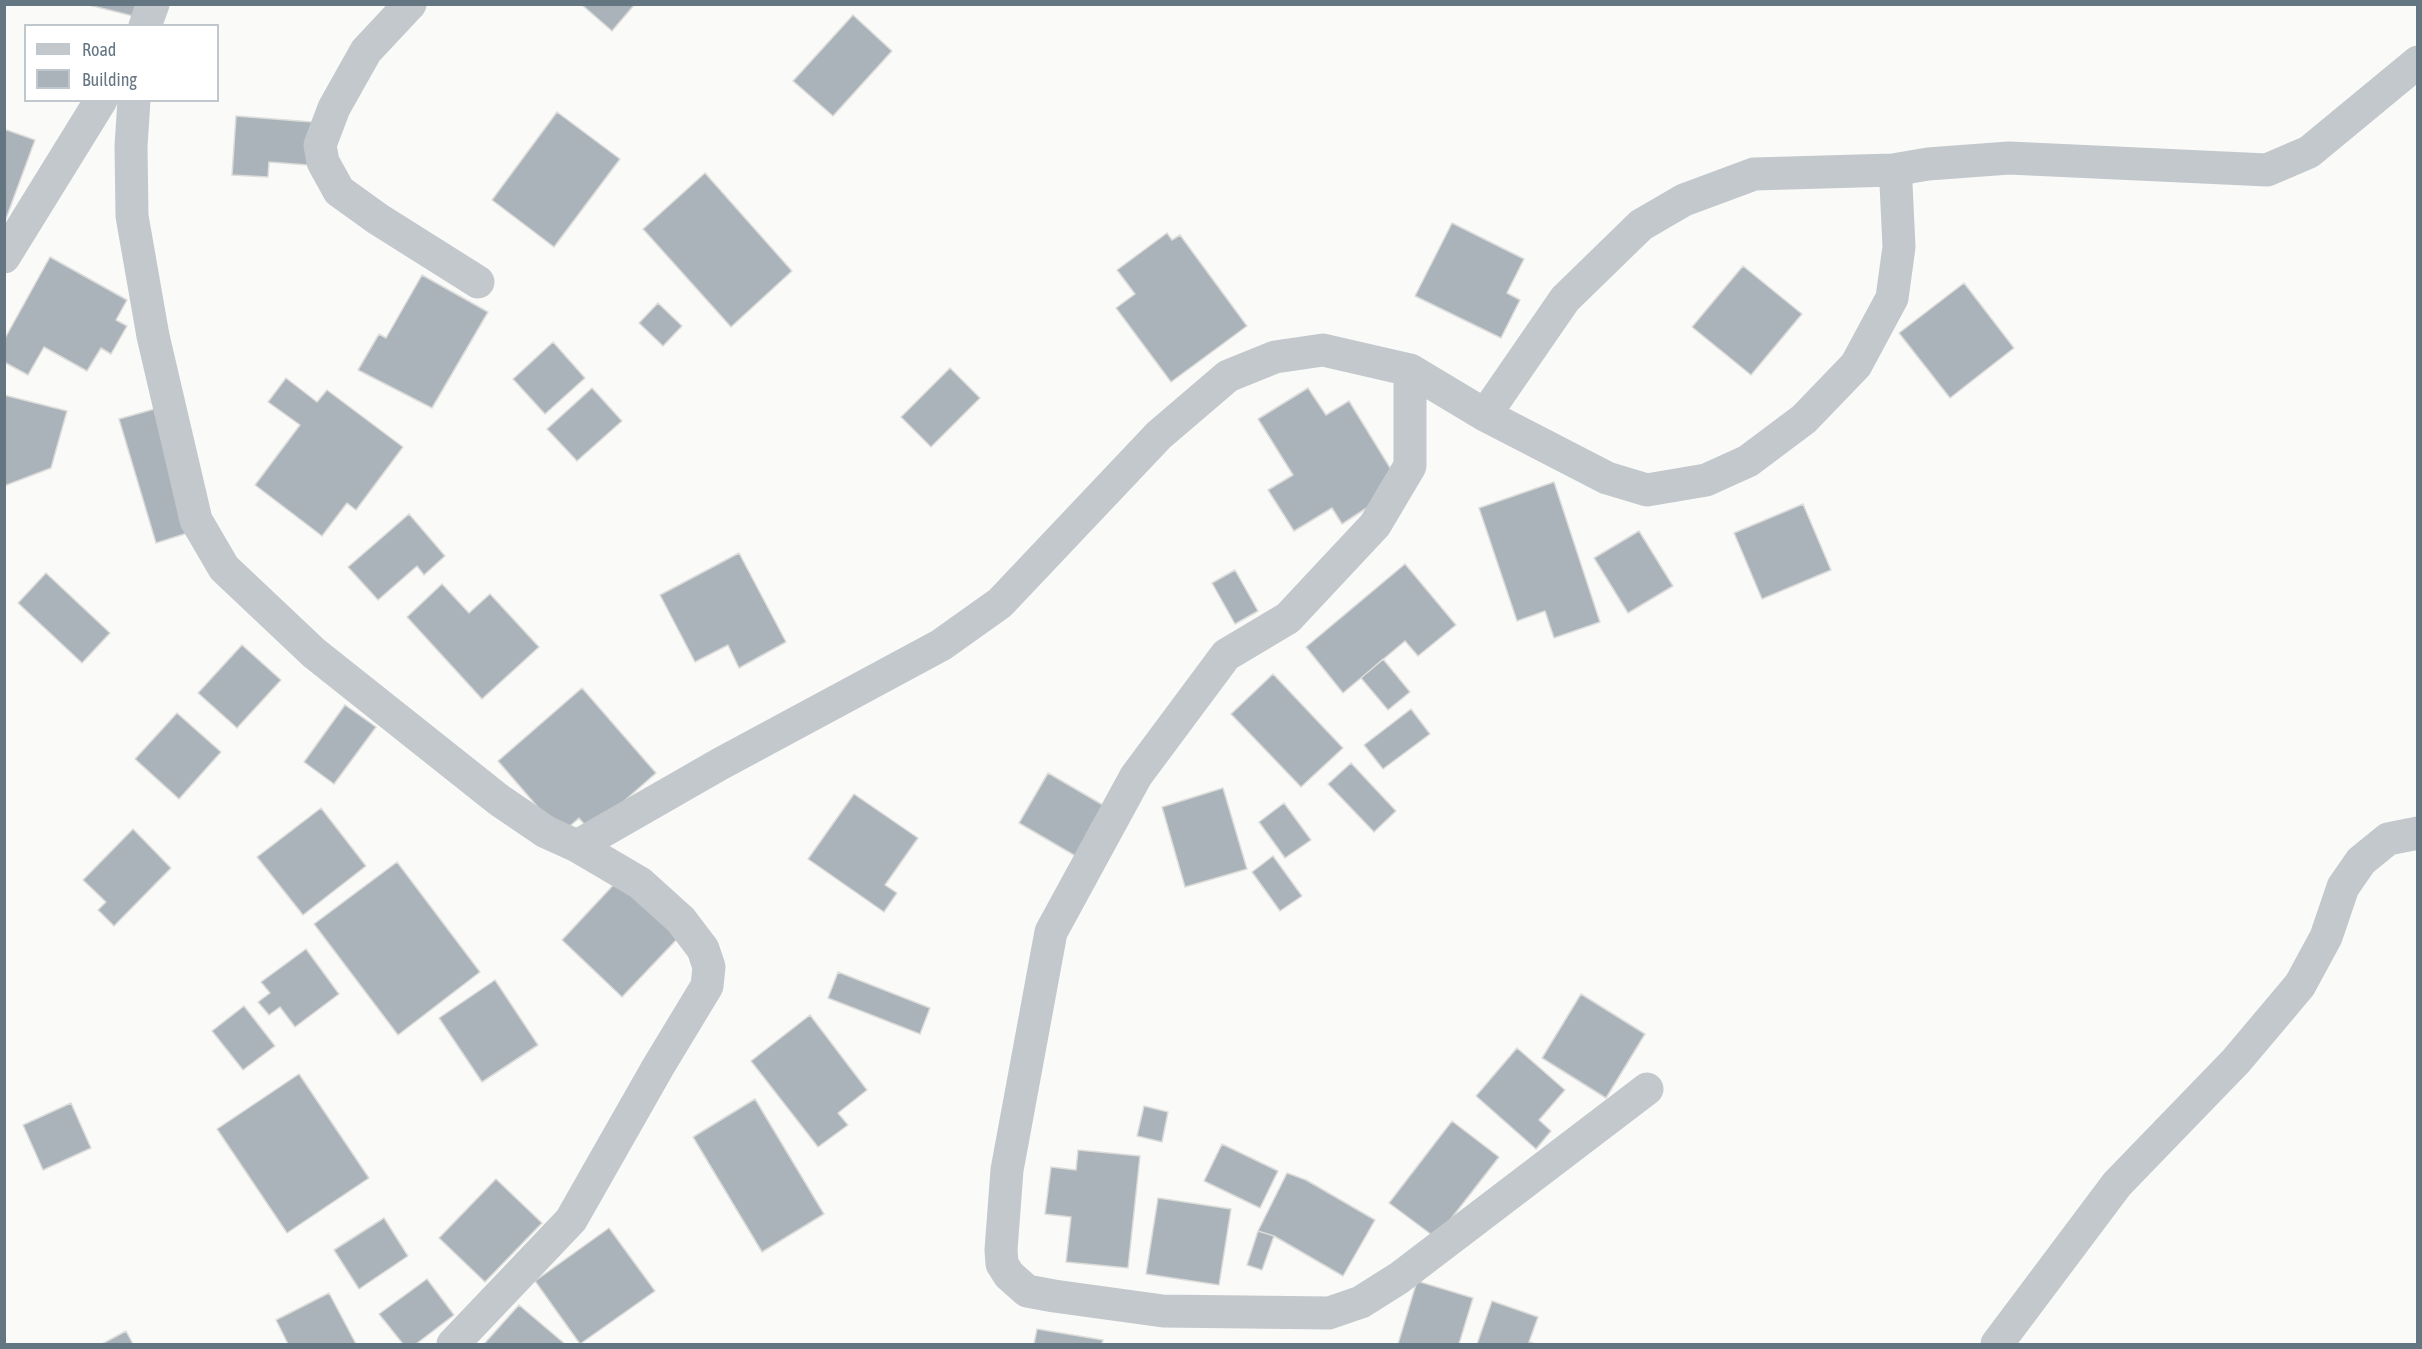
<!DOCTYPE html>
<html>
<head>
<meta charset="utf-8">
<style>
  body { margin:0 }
  #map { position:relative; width:2422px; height:1349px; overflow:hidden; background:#fafaf8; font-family:"Asap Condensed",sans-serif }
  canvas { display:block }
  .frame { position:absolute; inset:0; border:6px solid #657683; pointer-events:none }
  .legend { position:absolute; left:24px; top:24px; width:195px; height:78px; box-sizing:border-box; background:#fff; border:2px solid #c1c8cd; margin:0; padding:8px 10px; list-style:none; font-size:18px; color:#657683 }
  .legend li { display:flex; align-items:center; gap:12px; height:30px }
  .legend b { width:30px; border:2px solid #c1c8cd }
</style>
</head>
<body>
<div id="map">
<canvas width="2422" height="1349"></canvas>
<div class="frame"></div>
<ul class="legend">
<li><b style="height:8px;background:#c3c8cc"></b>Road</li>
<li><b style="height:16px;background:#aab3b9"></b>Building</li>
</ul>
</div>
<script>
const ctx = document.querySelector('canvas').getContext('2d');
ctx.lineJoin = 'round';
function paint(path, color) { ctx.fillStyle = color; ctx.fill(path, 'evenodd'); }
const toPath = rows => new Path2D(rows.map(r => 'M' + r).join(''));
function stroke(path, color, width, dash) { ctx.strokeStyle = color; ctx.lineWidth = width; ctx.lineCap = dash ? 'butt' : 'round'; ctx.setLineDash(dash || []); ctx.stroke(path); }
const building = toPath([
  [85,4,136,4,133,16,85,4],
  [581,4,635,4,612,31,581,4],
  [853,15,892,51,833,116,793,81,853,15],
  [557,112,620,159,554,247,492,200,557,112],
  [236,116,312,122,308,165,269,162,268,177,232,175,236,116],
  [4,129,35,140,4,224,4,129],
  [705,173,792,271,731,327,643,229,705,173],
  [1452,223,1524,259,1507,293,1520,300,1501,338,1415,296,1452,223],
  [1167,233,1172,240,1180,235,1247,326,1171,382,1116,308,1135,294,1117,270,1167,233],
  [50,257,127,300,116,320,127,326,111,354,101,348,87,371,44,347,28,375,4,362,4,340,50,257],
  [1743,266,1802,314,1751,375,1692,327,1743,266],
  [422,275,488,312,432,408,358,370,379,334,386,338,422,275],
  [1964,283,2014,348,1950,398,1899,333,1964,283],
  [658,303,682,326,663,346,639,323,658,303],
  [553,342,585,378,545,414,513,379,553,342],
  [950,368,980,398,931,447,901,417,950,368],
  [286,378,317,402,327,390,403,447,356,510,347,503,322,536,255,485,300,425,268,402,286,378],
  [592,388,622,421,577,461,547,429,592,388],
  [1308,388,1326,415,1349,401,1392,471,1382,498,1342,524,1332,508,1294,531,1268,490,1293,475,1258,419,1308,388],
  [4,395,67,411,51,468,4,486,4,395],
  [158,408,194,531,156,543,119,419,158,408],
  [1554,482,1600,622,1554,638,1545,611,1517,621,1479,508,1554,482],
  [1803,504,1831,570,1762,599,1734,533,1803,504],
  [409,514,445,556,424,575,417,566,378,600,348,567,409,514],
  [1639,531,1673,586,1628,613,1594,558,1639,531],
  [739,553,786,642,739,668,728,645,695,662,660,595,739,553],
  [1405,564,1456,625,1418,656,1405,641,1343,693,1306,647,1405,564],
  [1235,570,1258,611,1235,624,1212,583,1235,570],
  [46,573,110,633,82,663,18,603,46,573],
  [442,584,469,613,490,594,539,647,482,699,407,617,442,584],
  [242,645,281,680,237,728,198,693,242,645],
  [1383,659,1410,692,1388,710,1361,678,1383,659],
  [1273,674,1343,748,1301,787,1231,714,1273,674],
  [582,688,656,773,590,831,579,818,561,834,498,761,582,688],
  [345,705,376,727,334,784,304,762,345,705],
  [1411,709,1430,734,1383,769,1364,745,1411,709],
  [177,713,221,752,179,799,135,759,177,713],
  [1351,763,1396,811,1374,832,1328,784,1351,763],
  [1048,773,1108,808,1079,858,1019,823,1048,773],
  [1223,788,1247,869,1185,887,1162,807,1223,788],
  [854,794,918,838,885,885,897,893,884,912,808,859,854,794],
  [1284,803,1311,840,1285,858,1259,822,1284,803],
  [321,808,366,866,303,915,257,857,321,808],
  [133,829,171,868,114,926,98,910,106,902,83,880,133,829],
  [1273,856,1302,896,1280,911,1252,872,1273,856],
  [397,862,480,972,398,1035,314,924,397,862],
  [619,879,680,936,622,997,562,940,619,879],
  [306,949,339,994,295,1027,280,1007,269,1015,258,1002,270,993,261,982,306,949],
  [838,972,930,1008,920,1034,828,998,838,972],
  [495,980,538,1045,482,1082,439,1018,495,980],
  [1581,994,1645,1034,1606,1098,1542,1058,1581,994],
  [244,1006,275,1046,243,1070,212,1031,244,1006],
  [810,1015,867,1090,838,1113,848,1125,818,1147,751,1061,810,1015],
  [1517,1048,1565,1090,1539,1120,1551,1131,1536,1149,1476,1096,1517,1048],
  [299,1074,369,1178,287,1233,217,1129,299,1074],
  [755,1099,824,1214,762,1252,693,1137,755,1099],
  [71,1103,91,1148,43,1170,23,1125,71,1103],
  [1144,1106,1168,1112,1162,1142,1137,1136,1144,1106],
  [1452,1121,1499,1157,1436,1238,1389,1203,1452,1121],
  [1222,1144,1278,1171,1260,1208,1204,1181,1222,1144],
  [1078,1150,1140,1156,1128,1268,1066,1262,1071,1217,1045,1214,1051,1167,1076,1170,1078,1150],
  [1287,1173,1306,1180,1375,1220,1343,1276,1274,1236,1258,1231,1287,1173],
  [496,1179,542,1223,485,1282,439,1238,496,1179],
  [1158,1198,1231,1209,1219,1285,1146,1274,1158,1198],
  [384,1218,408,1256,359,1289,334,1250,384,1218],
  [609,1228,655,1291,580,1344,535,1281,609,1228],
  [1258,1231,1274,1236,1262,1270,1247,1265,1258,1231],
  [427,1279,454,1315,416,1344,403,1344,379,1314,427,1279],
  [1417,1281,1473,1298,1459,1344,1398,1344,1417,1281],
  [329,1293,356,1344,288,1344,276,1320,329,1293],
  [1492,1301,1538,1317,1529,1342,1536,1344,1477,1344,1492,1301],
  [519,1305,565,1344,484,1344,519,1305],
  [1037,1329,1103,1340,1102,1344,1034,1344,1037,1329],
  [126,1331,133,1344,102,1344,126,1331]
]);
paint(building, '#aab3b9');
stroke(building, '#dcdcda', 1.5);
stroke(toPath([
  [410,4,366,51,334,108,320,145,323,162,339,191,378,219,478,282],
  [145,26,153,4],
  [134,100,131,146,132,216,153,336,196,520,224,568,314,653,499,800,546,832,577,846,640,883,681,920,703,949,709,967,707,986,658,1067,571,1220,453,1344],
  [4,257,101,100],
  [1410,370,1410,466,1375,525,1288,618,1226,655,1136,776,1051,932,1007,1170,1001,1250,1002,1264,1009,1275,1027,1291,1054,1296,1163,1311,1329,1313,1361,1302,1399,1278,1647,1089],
  [1485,415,1565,299,1641,225,1684,200,1754,174,1893,170,1928,164,2009,158,2267,170,2309,152,2418,62],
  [577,846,720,764,941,645,1000,603,1159,435,1228,376,1275,357,1323,350,1410,370,1485,415,1607,478,1647,490,1706,480,1748,461,1804,419,1856,365,1892,298,1899,247,1896,184,1893,170],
  [1997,1344,2117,1184,2236,1061,2300,985,2326,937,2343,887,2361,861,2388,839,2418,833]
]), '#c3c8cc', 33);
</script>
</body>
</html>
